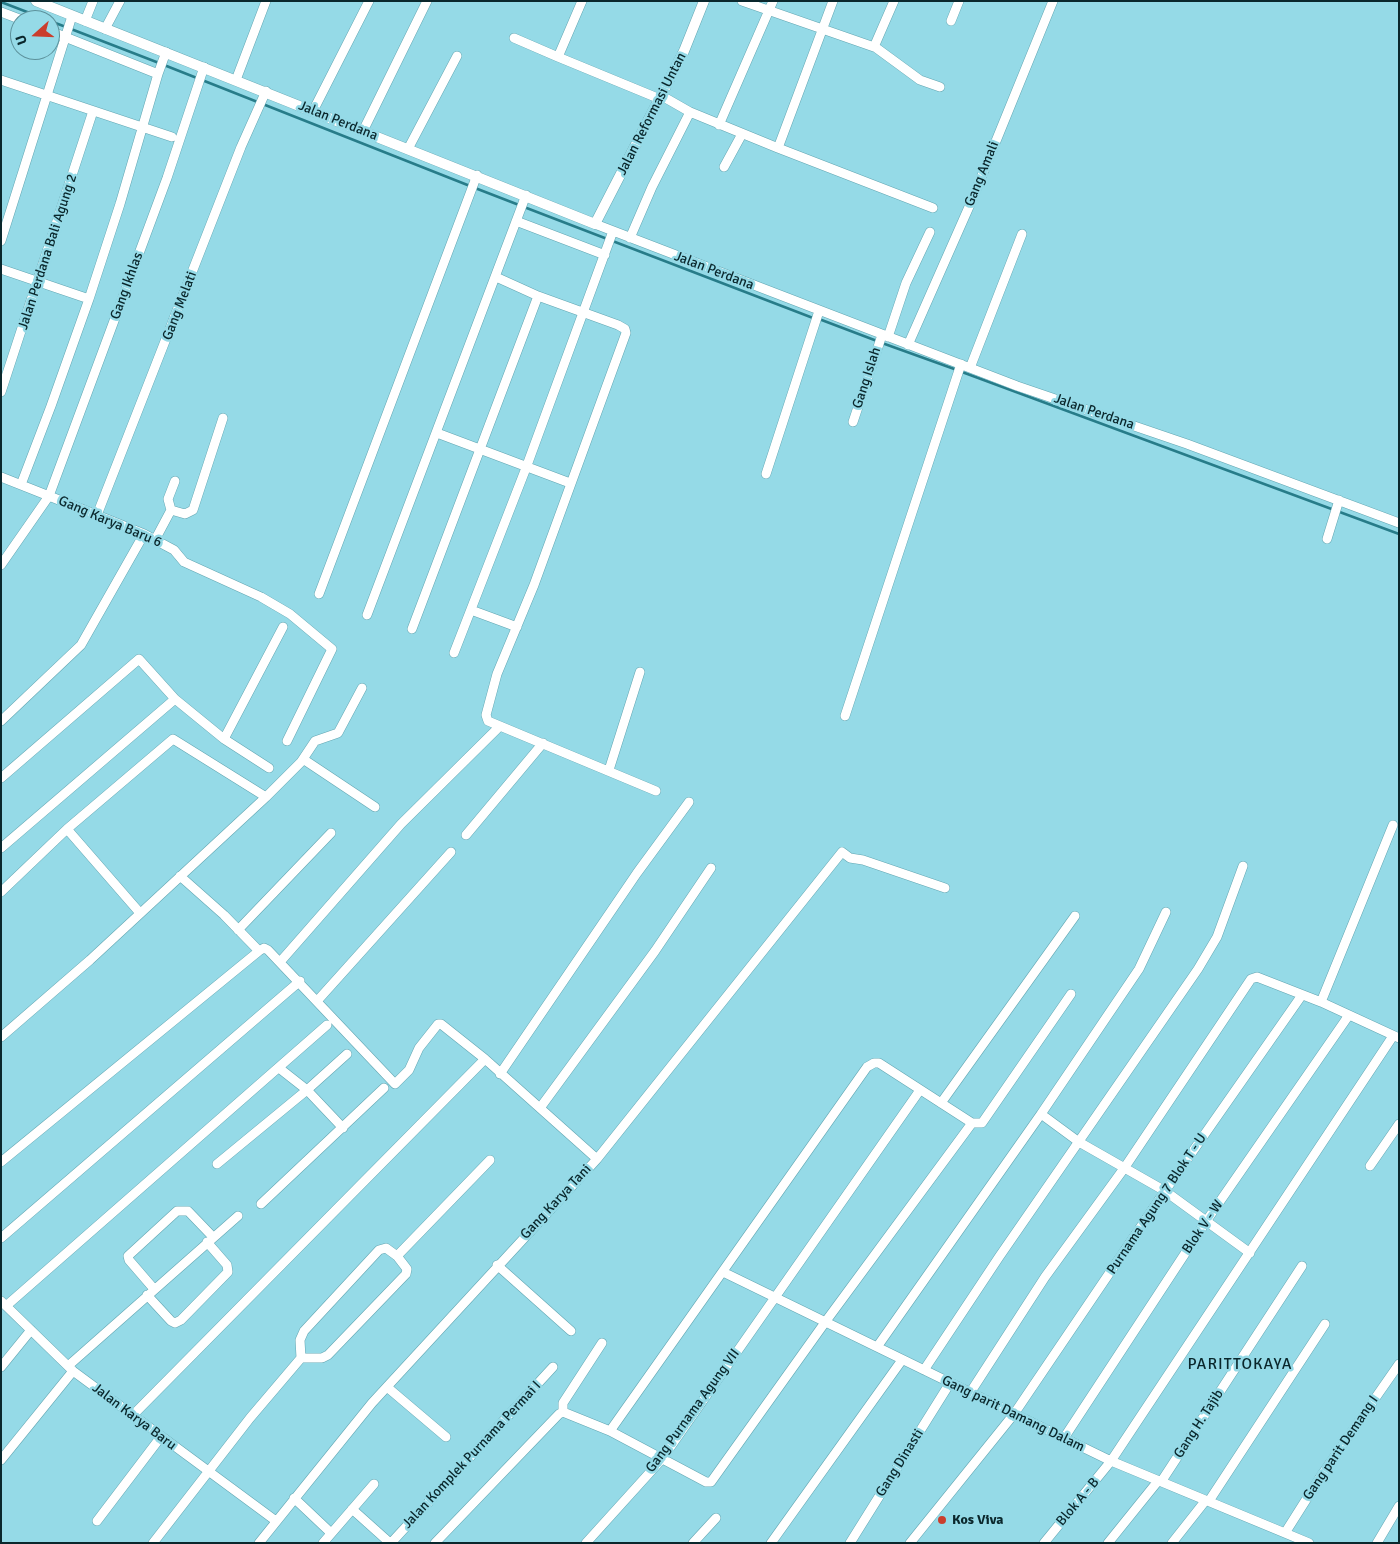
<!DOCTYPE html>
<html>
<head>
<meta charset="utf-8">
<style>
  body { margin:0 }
  #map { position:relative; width:1400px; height:1544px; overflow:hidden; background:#95dae7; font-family:Signika,sans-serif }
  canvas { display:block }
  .frame { position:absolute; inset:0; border:2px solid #0a272c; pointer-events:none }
  .north { position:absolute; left:10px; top:10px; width:50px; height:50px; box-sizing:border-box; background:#95dae7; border:1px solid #5d929c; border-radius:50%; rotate:250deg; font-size:14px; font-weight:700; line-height:20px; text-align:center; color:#0a272c }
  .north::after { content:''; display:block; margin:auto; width:18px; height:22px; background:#ca3e2d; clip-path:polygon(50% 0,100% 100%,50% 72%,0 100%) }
</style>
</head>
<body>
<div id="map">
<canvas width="1400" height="1544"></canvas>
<div class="frame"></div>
<div class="north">U</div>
</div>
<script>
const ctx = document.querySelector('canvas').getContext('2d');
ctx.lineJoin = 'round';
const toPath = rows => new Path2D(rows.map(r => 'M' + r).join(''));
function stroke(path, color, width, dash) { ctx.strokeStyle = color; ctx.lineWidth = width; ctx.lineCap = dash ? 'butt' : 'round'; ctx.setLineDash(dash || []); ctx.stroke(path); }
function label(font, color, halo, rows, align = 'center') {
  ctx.font = font + ' Signika,sans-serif'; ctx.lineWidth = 5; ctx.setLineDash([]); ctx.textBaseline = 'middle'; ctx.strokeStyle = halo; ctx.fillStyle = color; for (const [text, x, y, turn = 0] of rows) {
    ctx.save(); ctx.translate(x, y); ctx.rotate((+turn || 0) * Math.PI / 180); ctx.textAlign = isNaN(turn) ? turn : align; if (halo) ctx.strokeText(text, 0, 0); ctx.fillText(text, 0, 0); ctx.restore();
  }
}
stroke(toPath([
  [1,2,48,20],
  [50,21,66,27],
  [71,29,159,63],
  [164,65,470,186],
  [475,188,519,205],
  [524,207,813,318],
  [819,319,877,341],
  [882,343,957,370],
  [962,372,1399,534]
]), '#277c89', 2.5);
const minor = toPath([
  [582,1,558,57,660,99],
  [742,1,874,47,894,1],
  [1,12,22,20],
  [85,21,93,1],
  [951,21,959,1],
  [105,29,120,1],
  [514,38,558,57],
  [875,47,920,80,940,87],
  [158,74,166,52],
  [1,80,172,137],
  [236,80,266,1],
  [662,96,690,112,778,148,833,1],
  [313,111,369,1],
  [719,125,773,1],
  [363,131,427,1],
  [778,148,933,208],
  [408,149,457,56],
  [724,167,742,134],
  [516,221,605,255],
  [595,224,1017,386,1187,444,1399,523],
  [630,238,652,187,690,112],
  [1,241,72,16],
  [1,269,89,299],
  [496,277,538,296,618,325,625,329,626,333,534,585,497,674,486,715,488,721,656,791],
  [888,337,906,283,930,232],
  [908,345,972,200,1053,1],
  [970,368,1022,234],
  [1,392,93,111],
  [853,422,882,335],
  [437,433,570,483],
  [766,474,819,311],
  [1,477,49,496,167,178,204,67],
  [22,482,51,406,89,299,120,204,158,74,50,31],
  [171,510,185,514,193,510,223,418],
  [97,515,241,147,266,91],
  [1327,539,1339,500],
  [155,540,171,510,168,499,175,481],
  [1,565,49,496,144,534,174,550,184,562,261,597,290,614,332,649,287,741],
  [319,594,477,175],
  [471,610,517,627],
  [367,615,526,195],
  [412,629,538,296],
  [454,653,526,468,613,231],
  [845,716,961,364],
  [1,721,81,645,144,534],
  [224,739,283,627],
  [303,759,375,807],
  [609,770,640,672],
  [1,778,139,659,175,699,224,739,269,768],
  [67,829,140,913],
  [466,835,543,743],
  [1,848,175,699],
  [180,876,224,915,259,951,264,948,268,950,395,1084,409,1070,419,1048,438,1024,441,1024,485,1059,597,1159],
  [1,892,67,829,173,739,266,797],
  [1166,912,1139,969,1041,1114,1079,1142,1165,1191,1250,1253],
  [238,930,331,833],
  [280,962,401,824,499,727],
  [318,1000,451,852],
  [1321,1002,1393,825],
  [1,1037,90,960,266,797,301,762,315,741,338,733,362,688],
  [279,1068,307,1090,343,1128],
  [500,1074,637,873,689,802],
  [941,1103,1075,916],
  [540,1108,655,951,711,868],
  [1,1162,259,951],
  [217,1164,307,1090,347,1054],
  [1370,1166,1399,1124],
  [261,1204,384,1088],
  [1,1238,300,981],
  [497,1265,571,1331],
  [723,1272,1111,1461,1309,1543],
  [154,1289,129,1260,128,1256,177,1211,188,1211,213,1237],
  [147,1295,171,1321,175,1323,181,1320,228,1272,227,1265,207,1242],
  [1,1301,73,1371,276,1521],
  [6,1306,327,1025],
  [877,1347,1041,1114],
  [301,1358,322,1358,328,1355,406,1274,407,1269,397,1256],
  [68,1366,238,1216],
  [1,1367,31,1330],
  [924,1370,999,1257,1198,969,1217,937,1243,866],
  [387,1387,446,1437],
  [970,1393,1045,1277,1125,1167,1251,979,1257,977,1321,1002,1399,1038],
  [563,1412,610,1431,706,1482,711,1482,826,1321,972,1123,982,1123,1071,994],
  [563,1412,563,1403,602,1343],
  [132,1416,485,1059],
  [610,1431,867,1067,874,1063,879,1063,972,1123],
  [1064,1438,1207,1220,1349,1015],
  [1,1460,73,1371],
  [1161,1482,1302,1266],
  [294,1498,331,1533],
  [1209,1501,1325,1324],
  [352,1509,390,1543],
  [97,1521,160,1438],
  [1285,1533,1323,1473,1399,1364],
  [153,1543,250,1418,301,1358,300,1340,304,1331,379,1250,386,1248,397,1256,490,1160],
  [259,1543,372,1403,597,1159,842,852,850,858,863,860,945,888],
  [323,1543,374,1484],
  [391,1543,553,1367],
  [435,1543,559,1414,563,1412],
  [586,1543,662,1459,920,1090],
  [693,1543,716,1518],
  [771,1543,902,1360],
  [850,1543,950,1383],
  [910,1543,1014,1414,1165,1191,1302,995],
  [1044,1543,1111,1461,1393,1036],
  [1108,1543,1158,1481],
  [1172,1543,1206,1500],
  [1377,1543,1399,1506]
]);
const tertiary = toPath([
  [36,1,595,224,684,51,704,1]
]);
stroke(minor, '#62a6b2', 10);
stroke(tertiary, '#62a6b2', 11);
stroke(minor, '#fff', 9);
stroke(tertiary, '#fff', 10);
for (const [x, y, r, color] of [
  [942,1520,5,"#ca3e2d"]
]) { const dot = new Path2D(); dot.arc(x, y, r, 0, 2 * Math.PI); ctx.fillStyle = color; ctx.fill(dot); stroke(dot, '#95dae7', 2); }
label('14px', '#0a272c', '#95dae7', [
  ["Jalan Reformasi Untan",652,114,-63],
  ["Jalan Perdana",338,121,22],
  ["Gang Amali",982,174,-68],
  ["Jalan Perdana Bali Agung 2",48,252,-72],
  ["Jalan Perdana",714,271,21],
  ["Gang Ikhlas",127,286,-70],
  ["Gang Melati",180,306,-69],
  ["Gang Islah",867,378,-72],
  ["Jalan Perdana",1094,412,19],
  ["Gang Karya Baru 6",110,522,23],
  ["Gang Karya Tani",556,1202,-47],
  ["Purnama Agung 7 Blok T - U",1157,1204,-56],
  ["Blok V - W",1203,1227,-56],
  ["Gang Purnama Agung VII",693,1411,-54],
  ["Gang parit Damang Dalam",1013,1414,26],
  ["Jalan Karya Baru",134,1417,37],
  ["Gang H. Tajib",1199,1424,-57],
  ["Gang parit Demang I",1341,1448,-56],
  ["Jalan Komplek Purnama Permai I",472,1455,-47],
  ["Gang Dinasti",900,1463,-58],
  ["Blok A - B",1078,1502,-50]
]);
label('bold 14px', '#0a272c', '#95dae7', [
  ["Kos Viva",952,1520]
], 'left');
ctx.letterSpacing = '1px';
label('16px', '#0a272c', '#95dae7', [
  ["PARITTOKAYA",1240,1365]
]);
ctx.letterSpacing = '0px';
</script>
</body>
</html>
